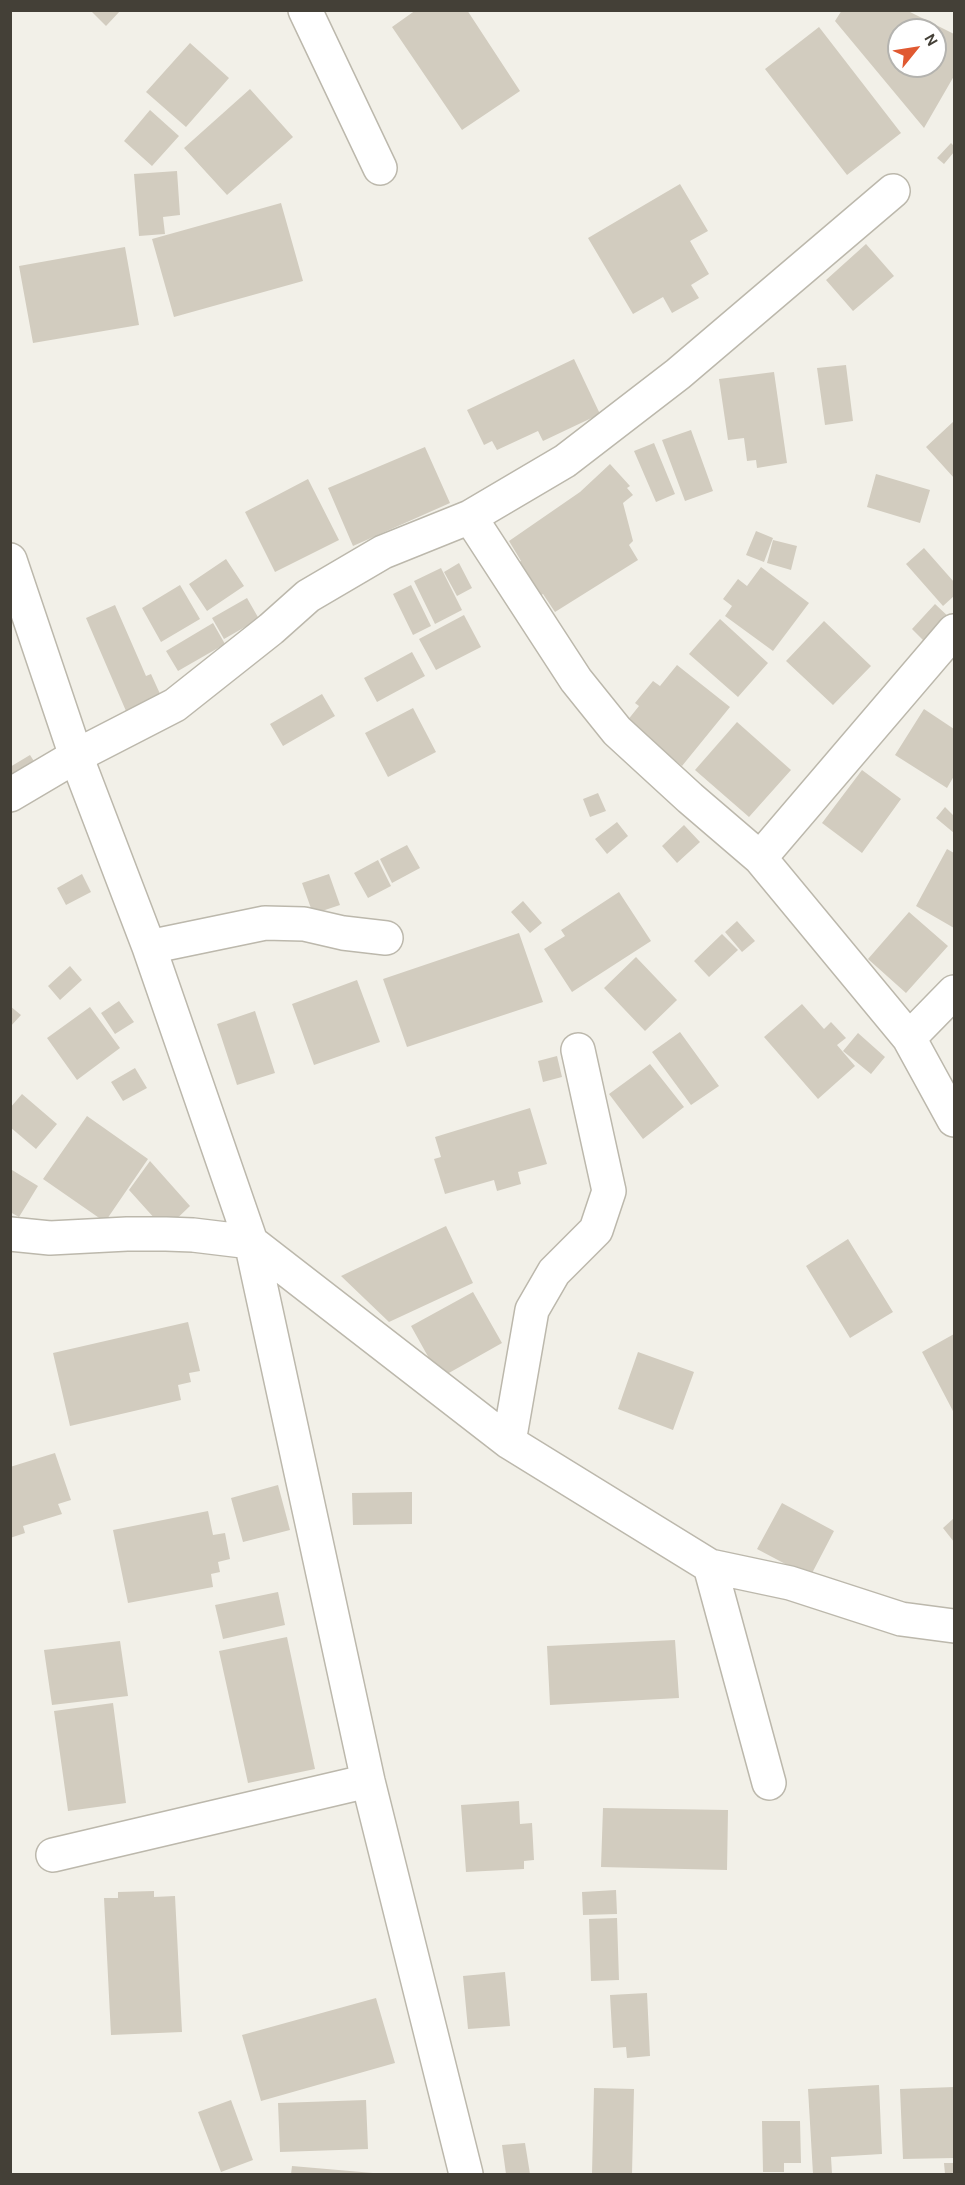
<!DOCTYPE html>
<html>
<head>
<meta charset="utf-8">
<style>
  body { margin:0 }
  #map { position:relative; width:965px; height:2185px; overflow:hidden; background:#f2f0e8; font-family:Karla,sans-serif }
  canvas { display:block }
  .frame { position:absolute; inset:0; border:12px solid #444037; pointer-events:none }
  .north { position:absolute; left:887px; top:18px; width:60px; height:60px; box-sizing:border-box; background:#fff; border:2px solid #b4b3af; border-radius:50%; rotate:60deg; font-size:16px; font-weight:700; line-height:24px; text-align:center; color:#444037 }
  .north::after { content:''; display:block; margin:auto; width:21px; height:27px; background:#e05931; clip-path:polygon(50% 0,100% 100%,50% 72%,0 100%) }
</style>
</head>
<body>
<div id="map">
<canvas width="965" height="2185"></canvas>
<div class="frame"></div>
<div class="north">N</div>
</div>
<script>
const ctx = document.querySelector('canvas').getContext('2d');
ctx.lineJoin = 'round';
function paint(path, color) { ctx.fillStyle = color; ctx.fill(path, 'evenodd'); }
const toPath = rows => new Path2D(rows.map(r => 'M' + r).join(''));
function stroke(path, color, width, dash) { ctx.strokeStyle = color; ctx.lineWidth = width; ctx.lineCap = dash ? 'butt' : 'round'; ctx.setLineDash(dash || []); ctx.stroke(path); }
paint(toPath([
  [90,10,121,10,106,26],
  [416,10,467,10,520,91,462,130,392,27],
  [842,10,906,10,954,34,954,76,924,128,835,21],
  [899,30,935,30,935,66,899,66],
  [819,27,901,133,847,175,765,69],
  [190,43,229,78,186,127,146,92],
  [250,89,293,137,227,195,184,148],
  [150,110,179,136,152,166,124,141],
  [951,143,954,146,954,152,944,164,937,158],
  [177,171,180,215,163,217,165,234,139,236,134,174],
  [680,184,708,231,690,241,709,274,691,285,699,298,672,313,663,297,633,314,588,238],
  [281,203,303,281,174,317,152,239],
  [866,244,894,276,853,311,826,280],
  [125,247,139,325,33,343,19,266],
  [574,359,600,414,543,441,538,431,497,450,492,441,484,445,467,410],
  [846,365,853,421,825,425,817,368],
  [774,372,787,463,757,468,756,460,747,461,744,438,728,440,719,379],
  [954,421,954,478,926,447],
  [691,430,713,491,685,501,662,440],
  [654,443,675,494,656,502,634,451],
  [425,447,450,503,353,546,328,488],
  [610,464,630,486,627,488,633,495,623,503,633,541,629,545,638,560,555,612,543,594,533,600,511,567,521,561,509,541,580,492],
  [876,474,930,490,920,523,867,507],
  [308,479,339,540,275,572,245,512],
  [756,531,773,538,764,562,746,555],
  [773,540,797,546,791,570,767,563],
  [924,548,954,582,954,596,943,606,906,564],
  [226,559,244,586,207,611,189,584],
  [459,563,472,588,457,596,444,572],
  [761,567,809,603,773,651,725,616,732,606,723,599,738,579,747,586],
  [441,568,462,610,435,624,414,581],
  [180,585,200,619,161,642,142,608],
  [411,585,431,626,413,635,393,594],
  [247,598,259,619,224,639,212,618],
  [935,604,951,619,927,644,912,629],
  [115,605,146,676,151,674,161,696,126,711,86,618],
  [464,615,481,647,436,670,419,639],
  [720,619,768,663,738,697,689,654],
  [824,621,871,666,833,705,786,661],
  [213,623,225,644,178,671,166,651],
  [412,652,425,676,377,702,364,678],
  [677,665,730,707,682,766,627,721,639,706,635,703,653,681,660,686],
  [322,694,335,716,283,746,270,724],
  [413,708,436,752,388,777,365,733],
  [924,709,954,729,954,776,947,788,895,755],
  [737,722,791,770,749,817,695,770],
  [30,755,41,772,10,780,10,767],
  [862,770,901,799,862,853,822,823],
  [598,793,606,811,590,817,583,799],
  [945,807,954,816,954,833,936,818],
  [617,822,628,836,607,854,595,839],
  [684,825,700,842,677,863,662,846],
  [407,845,420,868,392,883,380,859],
  [947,849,954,853,954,928,916,906],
  [378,860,391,886,368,898,354,873],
  [82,874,91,892,66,905,57,888],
  [329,874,340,905,313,914,302,883],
  [619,892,651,941,572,992,544,949,565,936,561,930],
  [523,901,542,923,530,933,511,912],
  [909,912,948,946,906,993,868,959],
  [737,921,755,941,742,952,725,932],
  [519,933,543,1002,407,1047,383,979],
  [722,934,738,950,709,977,694,961],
  [636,957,677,1000,645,1031,604,988],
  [70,966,82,980,60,1000,48,986],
  [357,980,380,1042,314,1065,292,1004],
  [119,1001,134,1022,115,1034,101,1013],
  [802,1004,824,1029,831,1022,846,1038,837,1045,855,1066,818,1099,764,1037],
  [10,1006,21,1015,10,1027],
  [90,1007,120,1048,77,1080,47,1038],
  [255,1011,275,1073,237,1085,217,1024],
  [680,1032,719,1086,691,1105,652,1052],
  [858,1033,885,1057,871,1074,843,1051],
  [557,1056,562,1077,543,1082,538,1061],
  [650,1064,684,1107,643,1139,609,1094],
  [135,1068,147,1088,123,1101,111,1082],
  [22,1094,57,1124,36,1149,10,1127,10,1108],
  [530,1108,547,1164,518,1172,521,1184,497,1191,494,1180,445,1194,434,1159,441,1157,435,1137],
  [87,1116,148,1159,105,1222,43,1179],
  [150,1161,190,1206,165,1230,129,1190],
  [12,1170,38,1186,19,1217,10,1212,10,1173],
  [446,1226,473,1283,389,1322,341,1276],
  [848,1239,893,1312,850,1338,806,1266],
  [473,1292,502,1343,440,1378,411,1326],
  [188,1322,200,1371,189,1373,191,1382,178,1385,181,1400,70,1426,53,1353],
  [954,1334,954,1413,922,1352],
  [638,1352,694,1372,673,1430,618,1409],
  [55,1453,71,1500,58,1504,62,1514,23,1526,25,1533,10,1538,10,1467],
  [278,1485,290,1530,243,1542,231,1498],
  [412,1492,412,1524,353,1525,352,1493],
  [782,1503,834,1531,810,1577,757,1549],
  [208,1511,213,1535,225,1533,230,1559,218,1562,220,1572,211,1574,213,1587,128,1603,113,1530],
  [954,1518,954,1542,943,1528],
  [278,1592,285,1625,223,1639,215,1605],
  [287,1637,315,1769,248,1783,219,1651],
  [675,1640,679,1698,550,1705,547,1646],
  [120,1641,128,1696,52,1705,44,1650],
  [113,1703,126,1803,68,1811,54,1711],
  [519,1801,520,1824,532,1823,534,1860,524,1861,524,1869,466,1872,461,1805],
  [603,1808,728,1810,727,1870,601,1867],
  [616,1890,617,1914,583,1915,582,1892],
  [154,1891,154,1897,175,1896,182,2032,111,2035,104,1898,118,1898,118,1892],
  [617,1918,619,1980,591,1981,589,1919],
  [505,1972,510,2026,468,2029,463,1976],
  [647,1993,650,2056,627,2058,626,2047,613,2048,610,1995],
  [376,1998,395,2063,261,2101,242,2035],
  [879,2085,882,2154,831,2157,832,2174,813,2174,808,2089],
  [954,2087,954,2158,903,2159,900,2089],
  [594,2088,634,2089,632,2174,592,2174],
  [231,2100,253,2160,221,2172,198,2112],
  [366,2100,368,2149,280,2152,278,2103],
  [762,2121,800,2121,801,2163,784,2163,784,2172,763,2172],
  [525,2143,530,2174,506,2174,502,2145],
  [944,2163,954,2163,954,2174,945,2174],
  [292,2166,373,2173,373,2174,291,2174]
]), '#d2ccbf');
const minor = toPath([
  [305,10,380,168],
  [470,517,576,680,617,731,690,798,760,858,909,1038,954,1120],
  [10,560,76,756,149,947,251,1242,368,1781,466,2174],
  [10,795,76,756,175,705,271,629,308,596,383,552,470,517,565,461,678,374,893,191],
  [760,858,954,631],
  [149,947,265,923,304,924,343,933,386,938],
  [909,1038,954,992],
  [10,1234,50,1238,127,1234,166,1234,193,1235,251,1242,509,1442,710,1566,790,1583,901,1619,954,1626],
  [509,1442,532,1310,554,1272,596,1230,609,1191,578,1050],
  [710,1566,769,1783],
  [53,1855,368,1781]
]);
stroke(minor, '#bcb8ac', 36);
stroke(minor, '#fff', 33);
</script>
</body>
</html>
